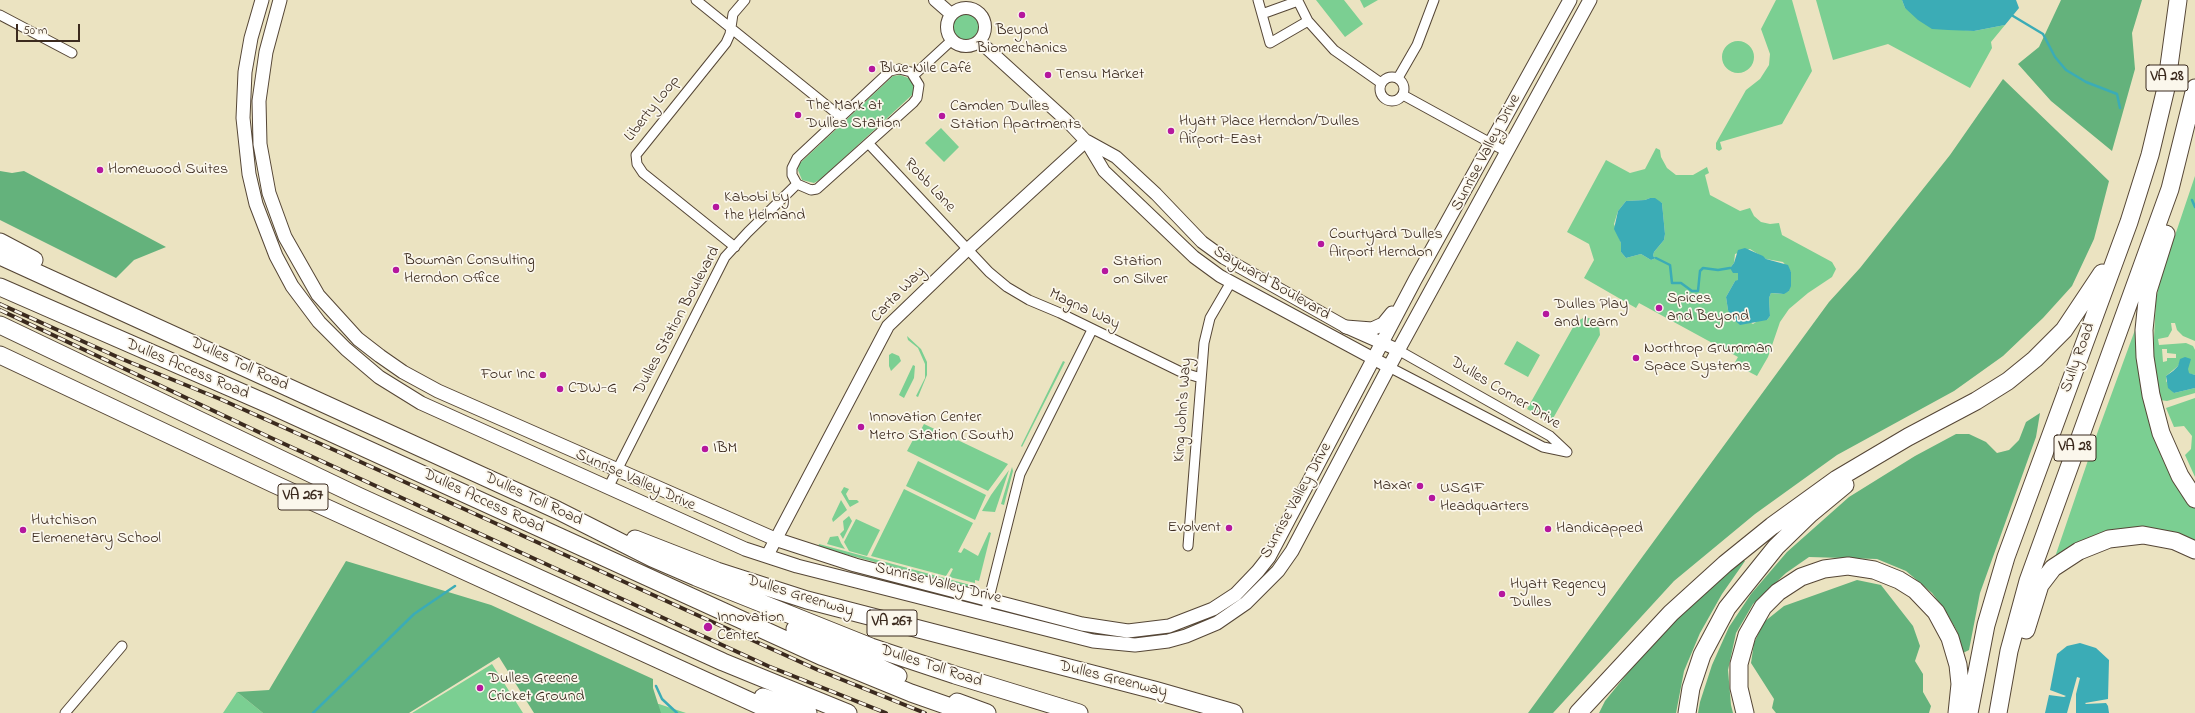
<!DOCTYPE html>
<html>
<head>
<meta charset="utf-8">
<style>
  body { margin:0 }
  #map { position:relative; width:2195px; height:713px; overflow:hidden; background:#ebe3c1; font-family:"Indie Flower",sans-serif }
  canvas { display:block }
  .scale { position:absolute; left:16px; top:24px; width:64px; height:18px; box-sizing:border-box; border:2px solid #3b2a1e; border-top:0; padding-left:5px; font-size:12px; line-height:14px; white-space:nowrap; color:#3b2a1e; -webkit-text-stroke:3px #fbf7ec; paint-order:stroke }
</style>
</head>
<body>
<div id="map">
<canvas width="2195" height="713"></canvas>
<div class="scale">50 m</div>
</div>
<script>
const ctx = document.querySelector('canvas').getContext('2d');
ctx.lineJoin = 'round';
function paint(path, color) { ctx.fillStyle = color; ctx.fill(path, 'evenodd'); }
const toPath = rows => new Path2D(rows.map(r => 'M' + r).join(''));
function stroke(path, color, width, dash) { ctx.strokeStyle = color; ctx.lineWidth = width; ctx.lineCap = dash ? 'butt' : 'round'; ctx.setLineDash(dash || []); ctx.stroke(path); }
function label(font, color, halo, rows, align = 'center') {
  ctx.font = font + ' "Indie Flower",sans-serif'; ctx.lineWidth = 3.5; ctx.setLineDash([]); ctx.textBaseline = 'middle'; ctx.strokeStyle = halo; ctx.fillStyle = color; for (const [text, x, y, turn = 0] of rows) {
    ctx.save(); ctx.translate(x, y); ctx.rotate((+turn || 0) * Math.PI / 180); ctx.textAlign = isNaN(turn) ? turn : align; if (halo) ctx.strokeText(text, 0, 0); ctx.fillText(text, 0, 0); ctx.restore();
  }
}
paint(toPath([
  [1316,0,1344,0,1363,24,1345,37],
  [1360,0,1378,0,1364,8],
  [1776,0,1792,0,1812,71,1782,124,1720,142,1722,149,1719,151,1716,149,1716,143,1746,90,1760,79,1769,65,1770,54,1761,29],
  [1816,0,1902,0,1905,8,1963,30,1974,31,2005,25,1991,42,1992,48,1970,88,1888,44,1833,60],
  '952 26a14 14 0 1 1 28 0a14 14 0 1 1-28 0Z',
  '1722 57a16 16 0 1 1 32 0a16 16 0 1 1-32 0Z',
  [900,75,911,79,915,90,912,95,821,179,814,183,802,180,798,170,799,164,893,76],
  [941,128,959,147,944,162,925,143],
  [1656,148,1660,150,1661,157,1667,168,1676,175,1693,175,1707,167,1709,173,1705,175,1710,195,1740,211,1750,208,1754,216,1761,222,1770,224,1779,223,1782,235,1832,262,1836,269,1832,277,1808,293,1789,309,1780,322,1768,357,1757,376,1734,364,1738,357,1639,303,1636,308,1584,278,1594,260,1589,244,1567,232,1606,160,1630,173,1645,169],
  [1650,198,1662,203,1665,234,1664,240,1654,252,1653,256,1656,258,1651,260,1641,254,1626,258,1621,252,1621,243,1614,224,1618,211,1626,201,1645,200],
  [1750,249,1766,259,1783,262,1791,272,1789,291,1781,294,1771,293,1769,298,1770,316,1767,320,1759,320,1753,324,1728,310,1726,297,1735,281,1738,281,1738,273,1730,268,1734,263,1735,254],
  [2195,176,2195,341,2183,336,2177,330,2175,323,2171,323,2172,330,2168,337,2158,339,2159,345,2186,343,2193,346,2195,350,2195,375,2188,373,2181,359,2178,366,2166,376,2166,381,2174,393,2195,388,2195,393,2167,401,2160,400,2153,357,2156,299,2161,277],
  [2162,349,2167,349,2167,353,2176,354,2176,358,2167,358,2167,361,2163,362],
  [1585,317,1595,320,1599,325,1600,335,1551,422,1527,409,1576,322],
  [2139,319,2139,342,2195,508,2195,541,2163,530,2138,528,2055,557,2098,431],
  [907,336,921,349,927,362,927,375,918,397,916,396,925,378,925,364,918,348,908,340],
  [1517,341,1540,355,1528,377,1504,364],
  [892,353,899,356,901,361,891,371,889,366,889,355],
  [1063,361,1065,362,1022,447,1021,446],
  [913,365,915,366,914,378,904,398,899,395],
  [2195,398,2195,477,2185,455,2191,449,2192,436,2184,426,2174,427,2166,408],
  [924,424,1008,464,988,491,907,451,914,438,908,434,910,431,918,435],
  [918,461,986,495,975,520,906,486],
  [1012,467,1013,471,1004,505,1001,504],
  [1009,470,995,512,982,511,991,495],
  [844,487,849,489,846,494,849,500,857,500,859,502,850,507,841,492],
  [904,489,973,523,958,552,961,553,964,548,978,556,989,532,991,533,979,581,975,580,975,583,949,577,953,569,951,568,946,576,871,556],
  [841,500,847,510,833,522,832,519],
  [849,516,852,521,843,539,840,534,844,530,843,521],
  [856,519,880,530,867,556,849,551,844,542],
  [838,536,841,543,845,549,827,544,830,537],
  [819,544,974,586,973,588,818,547],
  [492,664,523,713,412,713],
  [237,692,263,713,223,713],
  [647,703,659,704,686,713,632,713]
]), '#7bcf92');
paint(toPath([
  [2061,0,2142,0,2132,33,2135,69,2112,151,2051,101,2018,64,2039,47],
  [2003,79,2109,181,2094,239,2072,286,2043,318,2003,356,1954,391,1837,455,1755,514,1674,581,1553,713,1528,713,1829,302,1860,268,1950,155],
  [0,171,12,173,24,171,166,247,134,260,116,278,0,220],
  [2040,413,2036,437,1980,593,1969,650,1963,653,1957,631,1945,610,1932,593,1906,571,1877,559,1809,557,1786,573,1753,604,1736,633,1728,670,1731,705,1733,713,1698,713,1700,702,1712,665,1729,627,1751,594,1787,552,1849,497,1915,456,1956,434,1969,434,1986,442,1997,453,2009,450,2019,440,2026,422],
  [1741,559,1745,561,1722,594,1700,633,1684,671,1676,713,1599,713,1605,701,1652,643],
  [346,561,491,605,653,679,653,688,661,713,534,713,499,657,409,713,263,713,237,692,269,690],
  [1857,580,1881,585,1913,626,1920,646,1915,661,1923,674,1923,692,1931,706,1929,713,1776,713,1772,708,1774,699,1751,663,1754,643,1764,622,1784,606]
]), '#64b27c');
paint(toPath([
  [1902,0,2016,0,2019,8,2005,25,1974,31,1948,30,1932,29,1918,20,1905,8],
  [1650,198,1655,198,1662,203,1665,234,1664,240,1654,252,1653,256,1656,258,1651,260,1641,254,1626,258,1621,252,1621,243,1614,229,1618,211,1626,201,1645,200],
  [1745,248,1763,256,1766,259,1788,265,1791,272,1791,286,1789,291,1784,294,1771,293,1769,298,1770,316,1767,320,1740,325,1731,317,1728,310,1726,297,1735,281,1738,280,1738,273,1733,273,1730,268,1734,263,1738,250],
  [2185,357,2191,359,2188,369,2189,373,2195,375,2195,388,2174,393,2168,388,2166,376,2173,371,2178,366,2180,359],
  [2080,643,2096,648,2109,660,2108,699,2085,703,2086,704,2106,703,2108,706,2109,713,2076,713,2076,694,2080,678,2077,677,2067,713,2045,713,2049,695,2064,697,2066,696,2050,690,2057,654,2067,646]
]), '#3bacb6');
stroke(toPath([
  [2013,16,2043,34,2055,57,2066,70,2086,82,2117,94,2120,108],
  [2192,200,2195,207],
  [1656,258,1670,265,1672,283,1681,283,1692,291,1698,291,1700,271,1703,268,1718,270,1730,268],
  [656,686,662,699,677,713],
  [313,713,414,614,455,586]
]), '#3bacb6', 2.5);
const minor = toPath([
  [696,0,841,117],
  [1258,0,1270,43,1308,21],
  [1262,14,1298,1,1308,21,1334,50,1381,83],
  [0,15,72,53],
  [899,69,911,72,919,85,917,98,913,103,817,189,811,190,797,184,792,175,792,168,797,158,890,71,899,69],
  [914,75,952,40],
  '1380 89a12 12 0 1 1 24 0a12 12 0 1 1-24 0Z',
  [1398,78,1417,45,1434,0],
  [1403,95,1507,152],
  [869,144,989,272,1007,287,1029,300,1060,313,1181,372,1201,378],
  [735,247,643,173,637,164,636,155,726,43,730,34,733,14,745,0],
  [1398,350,1550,436,1566,451],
  [1389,367,1543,447,1567,452],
  [608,488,725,257,748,232,797,184],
  [1188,546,1204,343,1210,318,1231,282],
  [985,614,1020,474,1092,330],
  [65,713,122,646]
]);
const tertiary = toPath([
  [935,0,951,14],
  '947 27a19 19 0 1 1 38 0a19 19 0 1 1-38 0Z',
  [979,41,1067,121,1086,141,1104,171,1194,257,1220,276,1389,367],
  [1087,141,1116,157,1156,194,1202,242,1224,258,1346,327,1398,350],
  [767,556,888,326,968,249,1086,141]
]);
const secondary = toPath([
  [262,0,251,38,245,72,243,118,249,174,256,204,276,256,292,286,319,322,346,349,379,377,421,403,745,549,797,566,1093,641,1135,645,1168,641,1186,636,1217,623,1246,603,1278,571,1292,551,1389,367,1590,0],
  [280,0,266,52,259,101,260,144,269,193,285,237,318,295,358,339,380,356,403,372,438,391,775,539,855,565,1082,624,1128,631,1169,626,1213,609,1236,594,1258,571,1269,557,1415,280,1570,0],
  [1346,327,1372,329,1383,324,1392,313]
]);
const motorway = toPath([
  [2166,234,2148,291,2144,330,2145,357,2151,395,2161,433,2180,476,2195,499],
  [0,242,34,260],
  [0,256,557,510,652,558,696,577,871,647,955,675,1079,713],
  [0,287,268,404,823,657,911,693,968,713],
  [0,325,358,496,723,662,848,713],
  [0,355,274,484,776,713],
  [635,539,717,571,807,600,1154,690,1234,713],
  [795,629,898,676],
  [2026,630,2040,585,2053,568,2079,551,2109,539,2143,535,2175,541,2195,550],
  [763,697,808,713],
  [957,702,987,713],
  [1578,713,1671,613,1725,564,1772,526,1837,479,1908,437,1976,401,2008,381,2035,359,2064,330,2102,273],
  [1687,713,1691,688,1702,655,1727,608,1776,547,1810,514,1845,485],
  [1745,713,1739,688,1739,664,1747,635,1763,607,1778,592,1801,577,1824,569,1848,566,1874,570,1899,580,1915,590,1936,612,1950,638,1958,665,1960,684,1957,713],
  [1969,713,1986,625,2006,557,2129,222,2150,155,2166,88,2178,0],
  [1998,713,2009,651,2028,581,2170,189,2195,88]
]);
stroke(minor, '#554636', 11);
stroke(tertiary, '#554636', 14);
stroke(secondary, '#554636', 15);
stroke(motorway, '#554636', 19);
stroke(minor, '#fff', 9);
stroke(tertiary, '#fff', 12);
stroke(secondary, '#fff', 13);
stroke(motorway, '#fff', 17);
const rail = toPath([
  [0,304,122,359,220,399,341,453,818,670,925,713],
  [0,310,267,436,768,666,886,713]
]);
stroke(rail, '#3b2a1e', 4);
stroke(rail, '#fbf7ec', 2.5, [8]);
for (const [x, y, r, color] of [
  [1022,15,4,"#b5179e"],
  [872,69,4,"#b5179e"],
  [1048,75,4,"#b5179e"],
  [798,115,4,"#b5179e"],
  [942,116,4,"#b5179e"],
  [1171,131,4,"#b5179e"],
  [100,170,4,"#b5179e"],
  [716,207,4,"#b5179e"],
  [1321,244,4,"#b5179e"],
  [396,270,4,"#b5179e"],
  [1105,271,4,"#b5179e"],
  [1659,308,4,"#b5179e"],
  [1546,314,4,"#b5179e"],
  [1636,358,4,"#b5179e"],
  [543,375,4,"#b5179e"],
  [560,389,4,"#b5179e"],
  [861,427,4,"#b5179e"],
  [705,449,4,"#b5179e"],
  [1420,486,4,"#b5179e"],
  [1432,498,4,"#b5179e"],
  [1229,528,4,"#b5179e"],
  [1548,529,4,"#b5179e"],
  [23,530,4,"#b5179e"],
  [1502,594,4,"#b5179e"],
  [708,627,5,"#b5179e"],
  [480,688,4,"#b5179e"]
]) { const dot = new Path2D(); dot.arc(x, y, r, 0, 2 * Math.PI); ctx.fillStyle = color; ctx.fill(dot); stroke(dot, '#fbf7ec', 1.5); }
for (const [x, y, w] of [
  [2167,78,42],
  [2075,448,42],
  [303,497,50],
  [892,623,50]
]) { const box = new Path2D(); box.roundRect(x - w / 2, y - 13, w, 26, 3); ctx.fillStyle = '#fbf7ec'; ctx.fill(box); stroke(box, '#3b2a1e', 1); }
label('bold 15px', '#3b2a1e', null, [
  ["VA 28",2167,78],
  ["VA 28",2075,448],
  ["VA 267",303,497],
  ["VA 267",892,623]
]);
label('16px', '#3b2a1e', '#fbf7ec', [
  ["Beyond",1022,31,"center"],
  ["Biomechanics",1022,49,"center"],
  ["Blue Nile Café",880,69],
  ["Tensu Market",1056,75],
  ["The Mark at",806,106],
  ["Dulles Station",806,124],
  ["Camden Dulles",950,107],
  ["Station Apartments",950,125],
  ["Hyatt Place Herndon/Dulles",1179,122],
  ["Airport-East",1179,140],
  ["Homewood Suites",108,170],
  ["Kabobi by",724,198],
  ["the Helmand",724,216],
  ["Courtyard Dulles",1329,235],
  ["Airport Herndon",1329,253],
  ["Bowman Consulting",404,261],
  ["Herndon Office",404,279],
  ["Station",1113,262],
  ["on Silver",1113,280],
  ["Spices",1667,299],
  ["and Beyond",1667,317],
  ["Dulles Play",1554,305],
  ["and Learn",1554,323],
  ["Northrop Grumman",1644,349],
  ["Space Systems",1644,367],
  ["Four Inc",535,375,"right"],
  ["CDW-G",568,389],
  ["Innovation Center",869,418],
  ["Metro Station (South)",869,436],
  ["IBM",713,449],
  ["Maxar",1412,486,"right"],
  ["USGIF",1440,489],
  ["Headquarters",1440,507],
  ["Hutchison",31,521],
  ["Elemenetary School",31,539],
  ["Evolvent",1221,528,"right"],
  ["Handicapped",1556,529],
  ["Hyatt Regency",1510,585],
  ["Dulles",1510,603],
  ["Innovation",717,618],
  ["Center",717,636],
  ["Dulles Greene",488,679],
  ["Cricket Ground",488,697]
], 'left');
label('16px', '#3b2a1e', '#fbf7ec', [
  ["Liberty Loop",653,109,-52],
  ["Sunrise Valley Drive",1487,153,-62],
  ["Robb Lane",929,186,47],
  ["Sayward Boulevard",1271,284,30],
  ["Carta Way",899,295,-46],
  ["Magna Way",1084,310,25],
  ["Dulles Station Boulevard",678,321,-62],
  ["Sully Road",2079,358,-70],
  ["Dulles Toll Road",239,365,25],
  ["Dulles Access Road",187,370,23],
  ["Dulles Corner Drive",1505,394,31],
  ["King John's Way",1184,410,-86],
  ["Sunrise Valley Drive",635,481,24],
  ["Dulles Toll Road",533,500,25],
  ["Sunrise Valley Drive",1297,501,-61],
  ["Dulles Access Road",483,502,25],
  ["Sunrise Valley Drive",938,584,14],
  ["Dulles Greenway",800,597,17],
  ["Dulles Toll Road",931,667,18],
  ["Dulles Greenway",1113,680,14]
]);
</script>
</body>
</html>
